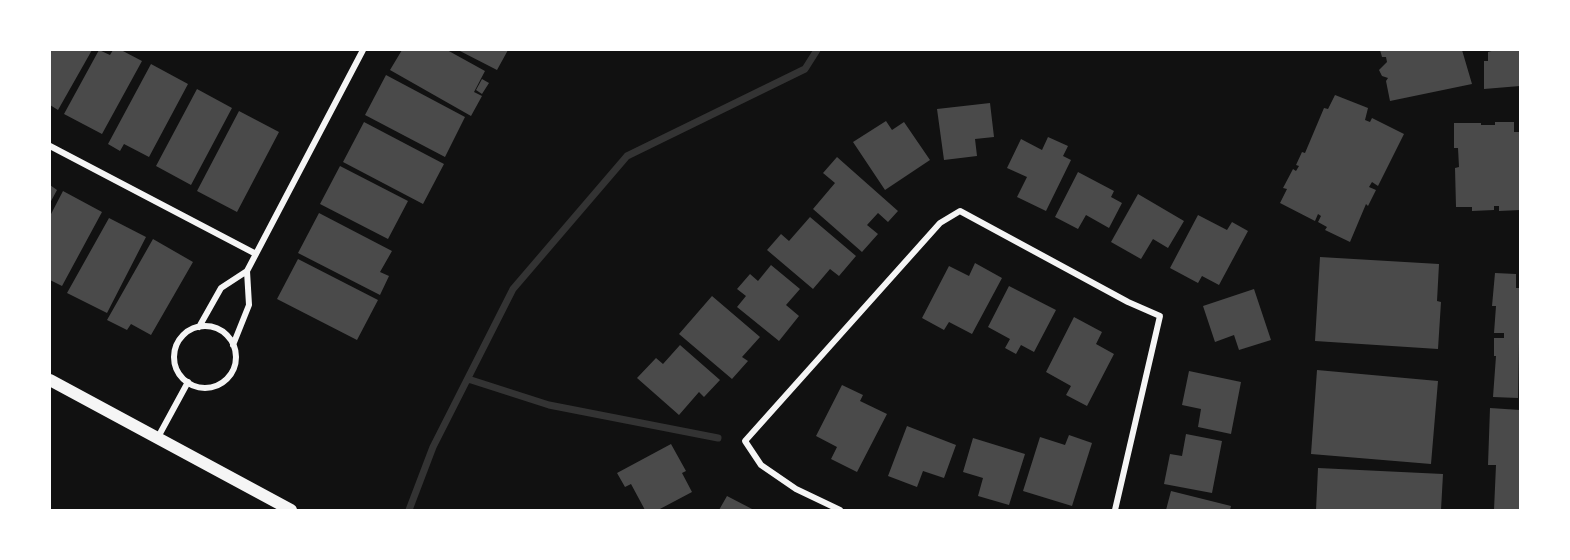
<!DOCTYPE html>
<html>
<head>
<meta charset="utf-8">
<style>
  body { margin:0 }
  #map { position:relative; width:1570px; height:560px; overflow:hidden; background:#111; font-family:Arial,sans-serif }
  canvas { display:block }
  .frame { position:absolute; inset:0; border:51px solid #fff; pointer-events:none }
</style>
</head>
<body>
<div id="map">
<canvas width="1570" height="560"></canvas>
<div class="frame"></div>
</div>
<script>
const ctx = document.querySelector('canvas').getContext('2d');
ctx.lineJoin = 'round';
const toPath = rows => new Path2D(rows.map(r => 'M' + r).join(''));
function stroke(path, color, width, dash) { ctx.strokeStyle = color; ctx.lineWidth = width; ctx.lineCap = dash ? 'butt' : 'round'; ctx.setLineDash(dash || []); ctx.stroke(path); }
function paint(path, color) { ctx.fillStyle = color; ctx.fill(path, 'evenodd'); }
stroke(toPath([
  [468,379,549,405,718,438],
  [409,510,433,447,513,289,627,156,805,69,817,50]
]), '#333', 7);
paint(toPath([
  [50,50,92,50,58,110,50,105],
  [99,50,110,55,113,50,121,50,142,61,102,134,64,114],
  [402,50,447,50,485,71,474,92,482,96,471,116,390,70],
  [458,50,508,50,497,70],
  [1380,50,1462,50,1472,84,1390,101,1386,81,1388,78,1382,76,1379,70,1387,62,1386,57,1382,57],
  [1495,50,1520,50,1520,86,1484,89,1484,61,1488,61,1488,52],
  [151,64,188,84,149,157,124,144,120,151,108,144],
  [386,75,465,117,445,157,365,115],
  [482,79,489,83,482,94,476,90],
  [197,89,232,108,191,185,156,166],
  [1335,95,1368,108,1365,120,1370,122,1372,118,1404,134,1378,186,1372,182,1369,187,1376,190,1368,206,1366,204,1350,242,1325,230,1327,227,1318,222,1321,216,1318,214,1315,221,1280,203,1287,189,1283,188,1293,169,1296,171,1299,166,1296,165,1302,152,1305,153,1324,108,1328,109],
  [990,103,994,137,975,139,977,156,944,160,937,109],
  [239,111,279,132,237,212,197,191],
  [886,121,892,130,904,122,930,160,885,190,853,142],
  [364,122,444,164,423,204,343,162],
  [1495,122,1514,122,1514,132,1520,132,1520,210,1499,211,1499,206,1494,206,1494,210,1472,211,1472,207,1456,207,1455,168,1459,167,1458,148,1454,148,1454,123,1481,123,1481,125,1495,125],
  [1048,137,1068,146,1063,156,1071,160,1046,211,1017,197,1027,177,1007,168,1021,139,1042,150],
  [837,157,898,211,888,222,878,213,867,225,878,234,862,252,813,209,835,183,823,173],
  [340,166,408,201,388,239,320,204],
  [1078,172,1114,191,1111,197,1122,203,1109,228,1086,215,1078,229,1055,217],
  [50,185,57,190,50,203],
  [63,191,102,212,62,286,50,280,50,216],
  [1138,194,1184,221,1168,248,1153,239,1141,259,1111,242],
  [319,213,392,251,380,272,389,276,380,295,298,253],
  [1198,215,1227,230,1232,222,1248,231,1219,285,1202,276,1198,283,1170,268],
  [810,217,856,256,839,276,830,269,813,289,767,250,781,234,789,241],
  [109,218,146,237,107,313,67,293],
  [153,239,193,262,151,335,131,324,127,330,107,320],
  [1320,257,1439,264,1437,301,1441,302,1438,349,1315,341],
  [298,259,378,300,357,340,277,299],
  [975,263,1002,278,972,334,949,322,944,330,922,318,949,266,969,276],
  [771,265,800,289,786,305,799,316,779,341,737,307,746,296,737,289,750,274,758,281],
  [1495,273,1516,274,1516,288,1520,288,1518,398,1493,397,1496,356,1494,356,1494,338,1504,338,1504,333,1494,333,1496,306,1492,306],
  [1009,286,1056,310,1034,352,1021,345,1016,354,1005,348,1010,339,988,327],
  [1254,289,1271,340,1239,350,1234,335,1215,342,1203,306],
  [712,296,760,337,742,357,748,361,732,379,679,334],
  [1074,317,1102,332,1096,344,1114,354,1087,406,1066,395,1071,386,1046,372],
  [680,345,720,380,704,397,699,392,679,415,637,378,656,358,663,364],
  [1317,370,1438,381,1431,464,1311,454],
  [1189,371,1241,382,1231,434,1198,427,1201,409,1182,405],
  [842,385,863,395,860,401,887,414,857,472,831,459,837,447,816,436],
  [1490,408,1520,410,1520,510,1494,510,1496,465,1488,465],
  [907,426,956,445,944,478,923,471,917,487,888,476],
  [1186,434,1222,441,1212,493,1164,484,1170,454,1182,456],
  [1069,435,1092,443,1072,506,1023,491,1040,437,1065,445],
  [973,438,1025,454,1009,505,978,496,983,478,963,472],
  [671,444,686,471,682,473,692,492,658,510,645,510,631,484,625,487,617,473],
  [1318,468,1443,474,1441,510,1316,510],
  [1171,491,1231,506,1230,510,1166,510],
  [727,496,754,510,719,510]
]), '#4a4a4a');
stroke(toPath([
  [50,146,256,254],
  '174 357a31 31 0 1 1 62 0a31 31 0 1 1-62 0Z',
  [199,327,221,288,247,271,363,50],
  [233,345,249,305,247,271],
  [157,439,188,382],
  [840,510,796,489,761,465,745,441,940,223,960,211,1128,302,1160,316,1115,510]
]), '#f5f5f5', 6);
stroke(toPath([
  [50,380,291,510]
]), '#f5f5f5', 12);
</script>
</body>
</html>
